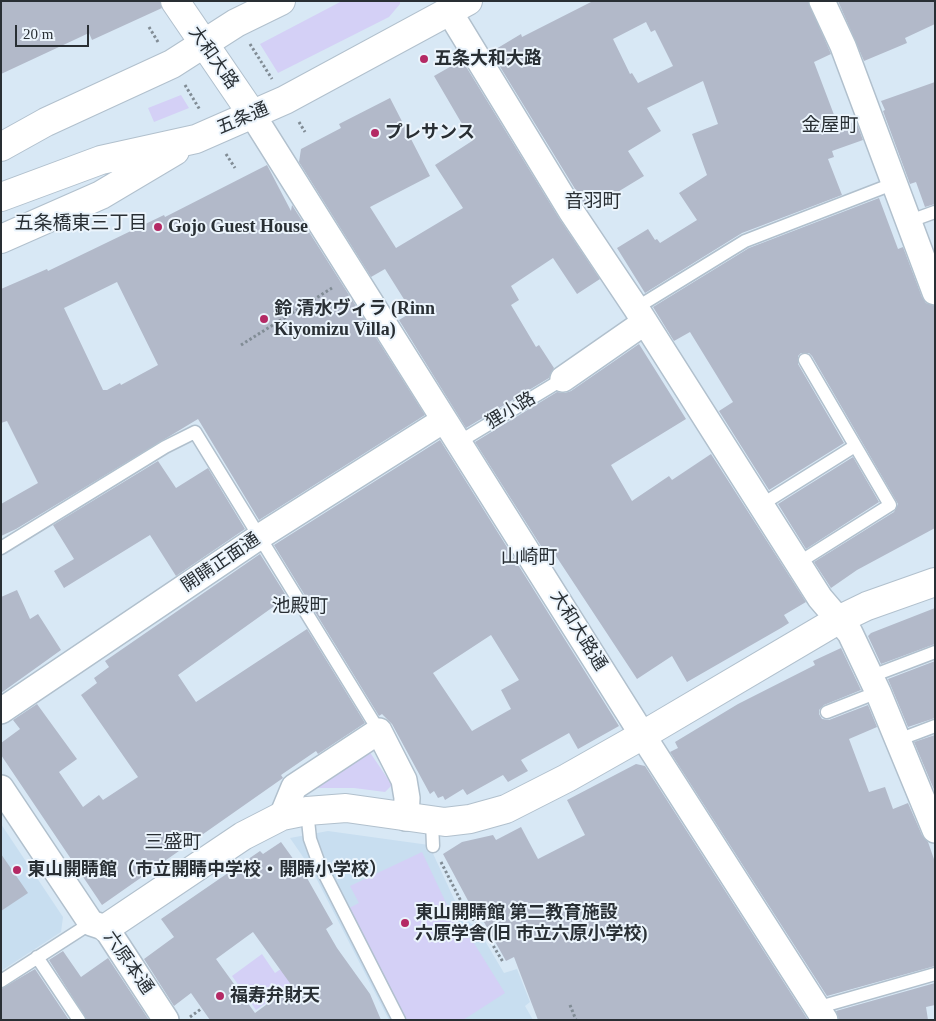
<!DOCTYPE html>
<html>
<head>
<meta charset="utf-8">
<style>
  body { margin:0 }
  #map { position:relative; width:936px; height:1021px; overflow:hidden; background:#d8e8f5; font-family:"Times New Roman",serif }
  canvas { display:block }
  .frame { position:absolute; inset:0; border:2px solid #292f34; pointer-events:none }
  .scale { position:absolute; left:15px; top:25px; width:74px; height:22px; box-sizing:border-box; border:2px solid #292f34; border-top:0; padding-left:6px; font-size:15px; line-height:18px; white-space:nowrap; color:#292f34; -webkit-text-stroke:4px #ebf4fc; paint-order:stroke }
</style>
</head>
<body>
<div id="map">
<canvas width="936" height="1021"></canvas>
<div class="frame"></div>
<div class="scale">20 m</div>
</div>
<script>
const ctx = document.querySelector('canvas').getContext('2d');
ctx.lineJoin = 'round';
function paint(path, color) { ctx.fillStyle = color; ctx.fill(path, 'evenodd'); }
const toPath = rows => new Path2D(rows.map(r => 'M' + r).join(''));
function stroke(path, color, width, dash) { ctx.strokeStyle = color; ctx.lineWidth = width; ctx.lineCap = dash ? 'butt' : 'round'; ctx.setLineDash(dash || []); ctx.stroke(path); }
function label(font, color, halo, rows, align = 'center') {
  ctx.font = font + ' "Times New Roman","Noto Sans JP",serif'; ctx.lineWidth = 4; ctx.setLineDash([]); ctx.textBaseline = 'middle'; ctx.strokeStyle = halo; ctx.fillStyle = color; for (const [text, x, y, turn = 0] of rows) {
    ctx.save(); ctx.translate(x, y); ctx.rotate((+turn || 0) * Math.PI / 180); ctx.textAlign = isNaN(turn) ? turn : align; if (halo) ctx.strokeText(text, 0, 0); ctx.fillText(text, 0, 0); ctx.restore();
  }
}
paint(toPath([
  [1,824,63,917,61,932,1,971],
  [328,831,429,845,462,916,478,929,504,973,517,969,530,1002,525,1006,533,1020,389,1020,312,870,290,838]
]), '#c8def0');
paint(toPath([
  [342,1,400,1,400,4,389,17,278,73,260,44],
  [181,95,189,108,154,122,148,108],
  [369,751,392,785,385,792,354,788,313,788],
  [422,852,457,926,472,940,505,993,463,1020,407,1020,349,908,359,903,350,886],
  [262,954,275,973,288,964,299,980,256,1010,232,976]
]), '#d4d0f6');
paint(toPath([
  [1,1,160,1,162,8,92,40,89,33,1,74],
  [593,1,808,1,831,54,814,62,839,128,856,121,863,140,832,151,834,157,828,159,842,195,742,233,645,293,617,248,648,229,655,240,657,239,660,243,697,220,679,193,707,175,692,134,718,124,703,81,647,108,661,131,628,151,644,176,588,210,491,52,521,34,522,37],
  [646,22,651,32,655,30,673,66,638,83,632,73,630,74,613,39],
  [838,1,935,1,935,24,905,38,907,43,864,61],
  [462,60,559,218,600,279,577,294,553,258,511,286,519,300,511,305,536,347,539,345,554,368,549,378,466,428,399,320,412,312,385,269,371,277,299,162,301,149,341,128,339,124,390,98,430,176,370,207,396,248,463,208,435,165,472,141,434,76],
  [935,82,935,204,925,207,916,182,910,184,883,111,885,110,881,101],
  [267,165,291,211,292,205,425,415,259,520,198,419,16,529,1,536,1,504,38,483,7,421,1,423,1,289,47,269,48,271,164,215,165,217],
  [117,282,158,365,121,385,120,383,107,390,103,390,64,308],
  [879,198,898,249,903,247,922,297,926,303,935,306,935,528,857,570,831,588,814,562,894,512,898,504,812,356,809,353,801,353,798,356,798,364,844,443,769,490,719,411,733,402,690,332,674,341,653,307,749,248],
  [639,344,686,419,611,465,632,501,669,476,672,480,711,454,806,602,784,615,789,623,781,628,687,682,672,656,637,679,552,550,546,554,475,442,557,392,565,393,571,391],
  [440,440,619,726,578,749,569,733,521,760,528,771,508,782,503,775,467,795,463,789,445,800,443,796,438,798,434,791,430,794,392,724,382,714,379,716,274,545],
  [491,635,519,680,501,690,511,709,472,731,433,673],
  [853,457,879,502,806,549,778,504],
  [158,461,176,488,208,468,245,529,176,576,150,535,64,588,54,571,74,559,53,525],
  [260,554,287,597,178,675,196,702,307,629,365,723,318,754,316,751,281,775,283,778,102,905,1,755,1,743,20,729,13,720,37,704,77,759,59,772,83,807,99,795,103,800,138,777,81,695,97,683,94,678,109,667,105,661],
  [17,590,30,619,38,614,61,650,1,693,1,597],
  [935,608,935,644,881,664,868,636,871,633],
  [841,648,861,690,824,705,819,710,819,714,822,719,829,720,868,705,877,727,849,739,869,792,885,787,893,809,908,803,922,835,928,842,935,862,935,966,827,996,670,752,678,748,675,742,738,704,815,665,813,661],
  [935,661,935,718,908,727,888,679],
  [935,735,935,792,914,742],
  [636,764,645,766,808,1020,538,1020,514,957,506,961,476,908,473,910,443,854,462,842,493,835,496,840,521,827,538,859,585,835,567,800],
  [281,842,307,878,333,924,326,929,337,948,370,994,381,1020,210,1020,191,993,174,1006,144,959,174,937,161,919,260,851,263,854],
  [253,932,292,986,255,1013,216,959],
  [1,854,28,893,1,911],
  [63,951,81,977,108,958,149,1020,87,1020,49,960],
  [35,969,69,1020,1,1020,1,989],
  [935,983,935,1005,926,1007,928,1020,839,1020,836,1011]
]), '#b2b9c9');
const lane = toPath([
  [910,221,935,212],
  [636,308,745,241,895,183],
  [459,442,563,379],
  [761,505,855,446],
  [1,548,165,447,195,432,379,731],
  [798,563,890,505,805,360],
  [872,676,935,652],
  [827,712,878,692],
  [898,740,935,726],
  [307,811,310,839,318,861,399,1020],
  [432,822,433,846],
  [37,957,79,1020],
  [1,981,91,923],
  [816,1008,935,974]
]);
const street = toPath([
  [822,1,843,46,935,292],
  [449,11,571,211,636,308,820,598,850,633,878,692,935,830],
  [252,114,652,750,825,1020],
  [563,379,645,322],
  [1,711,259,537,444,420],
  [1,788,91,923,106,928,166,1020],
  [282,816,294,787,379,731,404,780,407,798,406,818]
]);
const secondary = toPath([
  [175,1,252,114],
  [106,928,243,836,282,816,307,811,346,808,445,822,470,819,506,809,567,778,643,735,838,620,867,606,935,582]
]);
const highway = toPath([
  [1,147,46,122,172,64,236,23,281,1],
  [1,197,101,160,196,139,285,100,468,1],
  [1,239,101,195,175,151]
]);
stroke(lane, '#b1c0cd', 15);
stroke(street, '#b1c0cd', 28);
stroke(secondary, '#b1c0cd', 30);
stroke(highway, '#b1c0cd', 30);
stroke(toPath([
  [149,27,158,42],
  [250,44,272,79],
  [185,85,200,110],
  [299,122,305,132],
  [226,154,235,168],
  [241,345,332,288],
  [441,862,468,915,482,927,503,962],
  [570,1005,576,1020],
  [190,1017,201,1009]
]), '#818c95', 3, [2.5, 2.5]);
stroke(lane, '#fff', 12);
stroke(street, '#fff', 25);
stroke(secondary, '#fff', 28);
stroke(highway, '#fff', 28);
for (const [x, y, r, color] of [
  [424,59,5,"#b42964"],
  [375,133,5,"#b42964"],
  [158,227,5,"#b42964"],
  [264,319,5,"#b42964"],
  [17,870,5,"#b42964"],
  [405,923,5,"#b42964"],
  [220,996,5,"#b42964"]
]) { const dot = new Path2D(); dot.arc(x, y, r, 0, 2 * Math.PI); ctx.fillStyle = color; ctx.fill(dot); stroke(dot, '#ebf4fc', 2); }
label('18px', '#292f34', '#ebf4fc', [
  ["大和大路",213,58,55],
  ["五条通",243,119,-23],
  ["狸小路",511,411,-31],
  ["開睛正面通",221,563,-34],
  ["大和大路通",578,631,58],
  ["六原本通",128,963,55]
]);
label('bold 18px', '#292f34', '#ebf4fc', [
  ["五条大和大路",434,59],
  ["プレサンス",385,133],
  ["Gojo Guest House",168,227],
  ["鈴 清水ヴィラ (Rinn",274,309],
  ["Kiyomizu Villa)",274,330],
  ["東山開睛館（市立開睛中学校・開睛小学校）",27,870],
  ["東山開睛館 第二教育施設",415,913],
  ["六原学舎(旧 市立六原小学校)",415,934],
  ["福寿弁財天",230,996]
], 'left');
label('19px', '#292f34', '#ebf4fc', [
  ["金屋町",830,126],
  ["音羽町",593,202],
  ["五条橋東三丁目",81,224],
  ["山崎町",529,558],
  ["池殿町",300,607],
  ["三盛町",173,843]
]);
</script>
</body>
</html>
